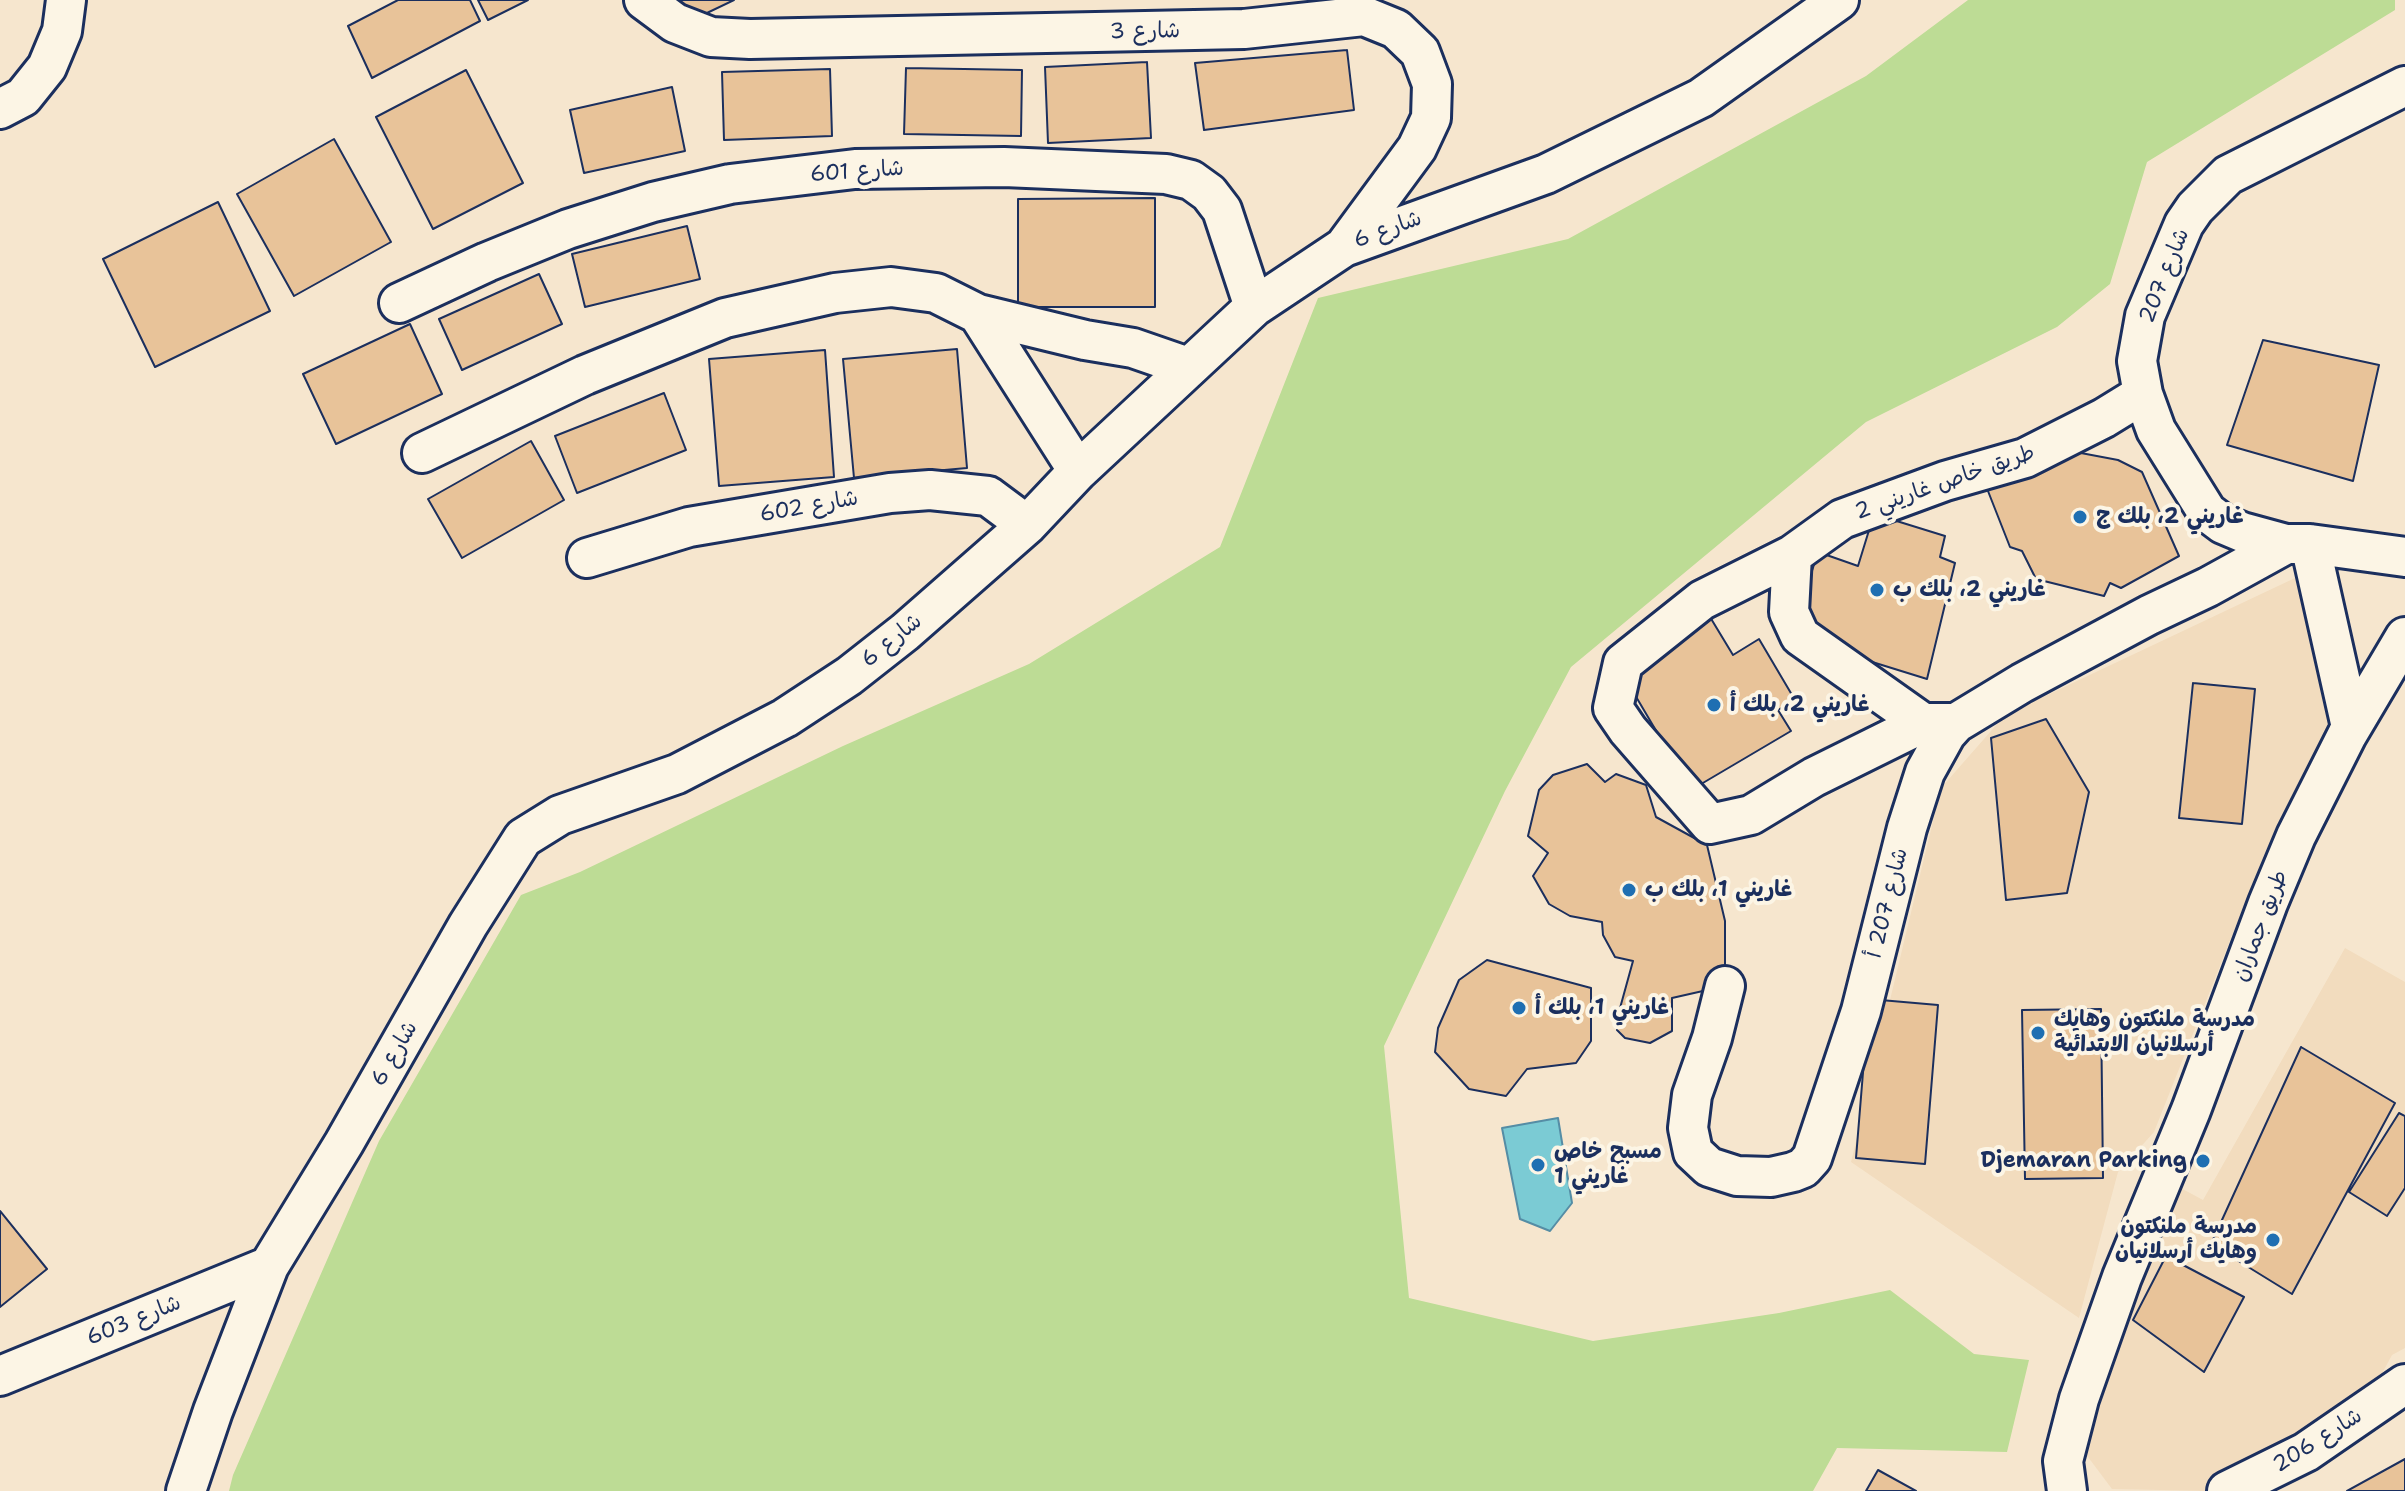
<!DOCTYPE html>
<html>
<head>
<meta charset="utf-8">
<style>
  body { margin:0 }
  canvas { display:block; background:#f6e6ce }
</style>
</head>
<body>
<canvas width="2405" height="1491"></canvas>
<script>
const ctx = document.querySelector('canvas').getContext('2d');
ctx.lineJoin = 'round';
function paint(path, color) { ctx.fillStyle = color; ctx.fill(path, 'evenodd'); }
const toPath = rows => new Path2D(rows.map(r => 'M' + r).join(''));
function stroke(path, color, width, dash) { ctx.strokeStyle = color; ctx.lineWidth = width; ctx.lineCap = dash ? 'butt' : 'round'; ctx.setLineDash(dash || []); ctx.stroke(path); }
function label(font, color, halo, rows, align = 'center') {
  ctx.font = font + ' "Shantell Sans","Playpen Sans Arabic",sans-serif'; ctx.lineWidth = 8; ctx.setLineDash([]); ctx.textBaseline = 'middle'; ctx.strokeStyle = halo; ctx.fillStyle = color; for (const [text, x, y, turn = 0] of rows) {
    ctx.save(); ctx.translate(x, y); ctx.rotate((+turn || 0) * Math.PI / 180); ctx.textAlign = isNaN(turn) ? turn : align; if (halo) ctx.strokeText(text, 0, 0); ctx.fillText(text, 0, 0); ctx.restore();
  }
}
paint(toPath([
  [2295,578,2336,724,2266,850,2154,1132,2118,1172,2079,1318,1851,1162,1941,788,2005,715],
  [2345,948,2405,982,2405,1348,2392,1355,2372,1392,2210,1491,2112,1489,2070,1433,2164,1179,2203,1200]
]), '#f2dcbe');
paint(toPath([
  [1968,0,2395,0,2395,10,2147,162,2110,284,2057,327,1866,422,1571,667,1505,791,1384,1046,1409,1298,1593,1341,1779,1313,1890,1290,1974,1354,2029,1360,2007,1452,1837,1448,1813,1491,229,1491,233,1475,379,1141,521,895,580,872,843,746,1029,664,1220,547,1318,298,1568,239,1866,76]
]), '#bddc95');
const water = toPath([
  [1558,1118,1572,1203,1550,1231,1520,1219,1502,1128,1558,1118]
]);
paint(water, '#7bcbd4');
stroke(water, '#558da5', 2);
const building = toPath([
  [398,0,470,0,480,21,372,78,348,26,398,0],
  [478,0,528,0,488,20,478,0],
  [675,0,734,0,686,23,675,0],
  [1347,50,1354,110,1204,130,1195,63,1347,50],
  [1147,62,1151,138,1048,143,1045,67,1147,62],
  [906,68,1022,70,1021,136,904,134,906,68],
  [830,69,832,136,724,140,722,72,830,69],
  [466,70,523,183,433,229,376,117,466,70],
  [672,87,685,151,584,173,570,110,672,87],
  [334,139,391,242,294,296,237,194,334,139],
  [1155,198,1155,307,1018,307,1018,199,1155,198],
  [218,202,270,311,155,367,103,259,218,202],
  [687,226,700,279,585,307,572,254,687,226],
  [539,274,562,324,462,370,439,319,539,274],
  [410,324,442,394,336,444,303,374,410,324],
  [2263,340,2379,365,2353,481,2227,445,2263,340],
  [957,349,967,468,854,478,843,359,957,349],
  [825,350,834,477,719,486,709,359,825,350],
  [664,393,686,450,577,493,555,436,664,393],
  [531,441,564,500,462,558,428,499,531,441],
  [2065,450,2118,460,2142,472,2179,556,2121,588,2110,583,2104,596,2036,579,2022,551,2010,547,1986,486,2065,450],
  [1874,514,1945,536,1940,557,1955,563,1927,679,1811,643,1797,618,1818,552,1858,566,1874,514],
  [1710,617,1733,655,1759,639,1795,700,1778,710,1791,731,1691,790,1625,678,1710,617],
  [2193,683,2255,689,2242,824,2179,818,2193,683],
  [2046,719,2089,792,2067,893,2006,900,1991,738,2046,719],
  [1587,764,1605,782,1616,774,1646,785,1656,817,1707,845,1725,921,1725,986,1672,998,1672,1031,1650,1043,1625,1038,1617,1030,1617,1019,1633,961,1615,957,1603,935,1602,922,1570,916,1549,904,1533,876,1548,853,1528,836,1539,790,1553,775,1587,764],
  [1487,960,1591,988,1591,1041,1576,1063,1527,1069,1506,1096,1469,1089,1435,1052,1438,1028,1459,980,1487,960],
  [1869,999,1938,1005,1925,1164,1856,1158,1869,999],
  [2101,1009,2103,1178,2025,1179,2022,1010,2101,1009],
  [2301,1047,2395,1103,2292,1294,2211,1244,2301,1047],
  [2399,1113,2405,1116,2405,1188,2387,1216,2349,1192,2399,1113],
  [0,1211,47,1269,0,1307,0,1211],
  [2166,1256,2244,1297,2204,1372,2133,1320,2166,1256],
  [2405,1459,2405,1491,2347,1491,2405,1459],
  [1878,1470,1916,1491,1866,1491,1878,1470]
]);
paint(building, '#e8c399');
stroke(building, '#1b2f5e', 2);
const minor = toPath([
  [644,0,675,23,711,37,750,39,1244,29,1364,16,1396,29,1420,52,1432,84,1431,118,1417,148,1344,247],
  [2405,86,2228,175,2195,208,2184,224,2145,316,2137,361,2143,394,2156,430,2207,512,2223,524,2242,532,2286,544,2310,544,2405,557],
  [0,109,23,97,47,67,62,31,66,0],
  [399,303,487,262,568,229,653,202,730,184,855,169,1004,167,1166,174,1191,180,1209,193,1222,210,1254,307],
  [978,314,1078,471],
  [422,453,585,375,725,318,835,293,891,287,936,293,978,314,1085,340,1133,348,1188,367],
  [2310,544,2351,727],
  [1792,555,1789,612,1800,636,1923,723],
  [587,558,689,527,890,493,930,490,988,496,1027,525],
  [1956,723,1923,723,1814,777,1751,815,1710,824,1628,730,1613,708,1623,663,1702,600,1792,555,1842,519,1945,481,2025,458,2104,418,2143,394],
  [1725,986,1712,1038,1692,1095,1688,1128,1693,1152,1709,1167,1737,1176,1771,1177,1793,1172,1803,1168,1812,1158,1861,1011,1907,828,1925,772,1946,734,1956,723,2022,683,2149,615,2208,587,2286,544],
  [0,1376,269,1266],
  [186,1491,213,1411,269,1266,344,1143,468,925,523,838,560,815,677,774,785,718,849,676,905,632,1027,525,1078,471,1254,307,1344,247,1546,174,1701,98,1839,0],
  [2067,1491,2063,1461,2079,1399,2122,1277,2191,1110,2268,903,2296,836,2347,735,2405,637],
  [2227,1491,2306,1452,2405,1384]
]);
stroke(minor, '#1b2f5e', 44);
stroke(minor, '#fcf5e5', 38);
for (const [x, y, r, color] of [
  [2080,517,8,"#1f6fb2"],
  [1877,590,8,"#1f6fb2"],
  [1714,705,8,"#1f6fb2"],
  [1629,890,8,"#1f6fb2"],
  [1519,1008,8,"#1f6fb2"],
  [2038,1033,8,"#1f6fb2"],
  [2203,1161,8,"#1f6fb2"],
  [1538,1165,8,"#1f6fb2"],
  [2273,1240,8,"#1f6fb2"]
]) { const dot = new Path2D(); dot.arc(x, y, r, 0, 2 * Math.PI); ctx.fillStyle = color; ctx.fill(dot); stroke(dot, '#fcf5e5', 3); }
label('22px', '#1b2f5e', '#fcf5e5', [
  ["شارع 3",1145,32,-1],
  ["شارع 601",857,172,-4],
  ["شارع 6",1388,230,-20],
  ["شارع 207",2165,276,-68],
  ["طريق خاص غاريني 2",1945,483,-19],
  ["شارع 602",809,507,-10],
  ["شارع 6",892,641,-39],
  ["شارع 207 أ",1888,903,-76],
  ["طريق جماران",2261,926,-69],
  ["شارع 6",395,1054,-60],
  ["شارع 603",134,1321,-22],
  ["شارع 206",2318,1441,-32]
]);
label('bold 22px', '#1b2f5e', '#fcf5e5', [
  ["غاريني 2، بلك ج",2096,517],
  ["غاريني 2، بلك ب",1893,590],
  ["غاريني 2، بلك أ",1730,705],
  ["غاريني 1، بلك ب",1645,890],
  ["غاريني 1، بلك أ",1535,1008],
  ["مدرسة ملنكتون وهايك",2054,1020],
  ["أرسلانيان الابتدائية",2054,1045],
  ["مسبح خاص",1554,1152],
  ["غاريني 1",1554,1177],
  ["Djemaran Parking",2187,1161,"right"],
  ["مدرسة ملنكتون",2257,1227,"right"],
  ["وهايك أرسلانيان",2257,1252,"right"]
], 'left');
</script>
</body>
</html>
